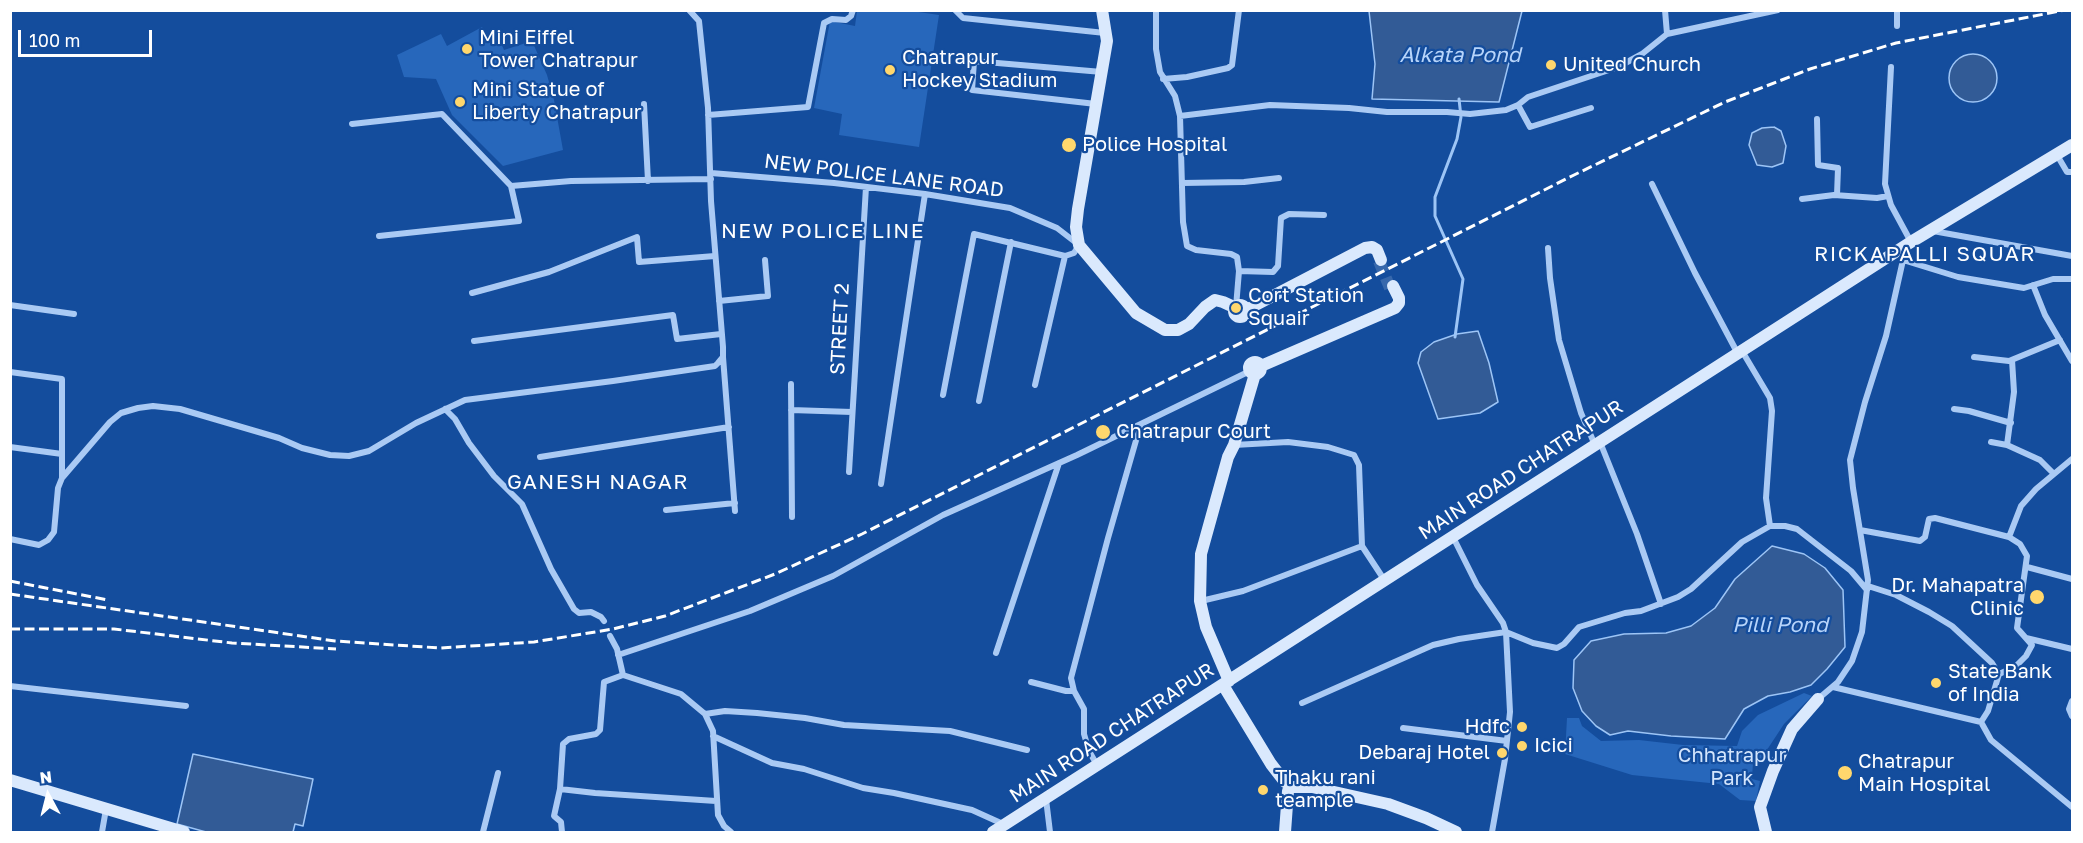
<!DOCTYPE html>
<html>
<head>
<meta charset="utf-8">
<style>
  body { margin:0 }
  #map { position:relative; width:2083px; height:843px; overflow:hidden; background:#144d9d; font-family:"Golos Text",sans-serif }
  canvas { display:block }
  .frame { position:absolute; inset:0; border:12px solid #fff; pointer-events:none }
  .north { position:absolute; left:18px; top:765px; width:60px; height:60px; -webkit-text-stroke:4px #144d9d; paint-order:stroke; rotate:353deg; font-size:16px; font-weight:700; line-height:24px; text-align:center; color:#fff }
  .north::after { content:''; display:block; margin:auto; width:21px; height:27px; background:#fff; clip-path:polygon(50% 0,100% 100%,50% 72%,0 100%) }
  .scale { position:absolute; left:18px; top:30px; width:134px; height:27px; box-sizing:border-box; border:3px solid #fff; border-top:0; padding-left:8px; font-size:18px; line-height:21px; white-space:nowrap; color:#fff; -webkit-text-stroke:4px #144d9d; paint-order:stroke }
</style>
</head>
<body>
<div id="map">
<canvas width="2083" height="843"></canvas>
<div class="frame"></div>
<div class="north">N</div>
<div class="scale">100 m</div>
</div>
<script>
const ctx = document.querySelector('canvas').getContext('2d');
ctx.lineJoin = 'round';
function paint(path, color) { ctx.fillStyle = color; ctx.fill(path, 'evenodd'); }
const toPath = rows => new Path2D(rows.map(r => 'M' + r).join(''));
function stroke(path, color, width, dash) { ctx.strokeStyle = color; ctx.lineWidth = width; ctx.lineCap = dash ? 'butt' : 'round'; ctx.setLineDash(dash || []); ctx.stroke(path); }
function label(font, color, halo, rows, align = 'center') {
  ctx.font = font + ' "Golos Text",sans-serif'; ctx.lineWidth = 4.5; ctx.setLineDash([]); ctx.textBaseline = 'middle'; ctx.strokeStyle = halo; ctx.fillStyle = color; for (const [text, x, y, turn = 0] of rows) {
    ctx.save(); ctx.translate(x, y); ctx.rotate((+turn || 0) * Math.PI / 180); ctx.textAlign = isNaN(turn) ? turn : align; if (halo) ctx.strokeText(text, 0, 0); ctx.fillText(text, 0, 0); ctx.restore();
  }
}
paint(toPath([
  [905,10,939,15,919,147,839,135,842,114,814,108,830,21,855,26,857,11],
  [482,27,489,40,498,36,504,50,532,41,547,75,554,100,563,150,503,166,452,115,436,79,404,77,397,55,441,34,447,46],
  [1804,693,1812,696,1784,724,1759,762,1753,762,1752,779,1760,781,1756,801,1740,800,1719,784,1632,775,1565,754,1567,718,1579,718,1582,726,1601,741,1639,740,1683,745,1737,746,1742,731,1758,715]
]), '#2767bb');
const water = toPath([
  [1369,11,1522,11,1499,102,1372,99,1375,64,1369,11],
  '1949 78a24 24 0 1 1 48 0a24 24 0 1 1-48 0Z',
  [1774,127,1781,131,1786,146,1783,163,1772,167,1757,165,1749,145,1752,133,1762,128,1774,127],
  [1478,331,1489,363,1498,402,1480,413,1438,419,1418,363,1421,352,1434,342,1457,334,1478,331],
  [1772,546,1804,554,1825,568,1843,590,1845,647,1827,669,1811,685,1790,692,1768,696,1744,709,1725,739,1671,736,1628,731,1610,735,1596,726,1582,711,1573,688,1574,660,1591,641,1624,634,1666,633,1691,626,1715,608,1735,579,1772,546],
  [193,754,313,779,303,826,295,824,293,832,206,832,177,824,193,754]
]);
paint(water, '#325b96');
stroke(water, '#9dc5f6', 1.5);
stroke(toPath([
  [1455,337,1463,279,1435,216,1435,197,1457,139,1461,117,1459,99]
]), '#9dc5f6', 3);
stroke(toPath([
  [1379,261,1390,288]
]), '#3768ac', 12, [12, 6]);
stroke(toPath([
  [955,10,963,18,1105,33],
  [1156,10,1156,49,1160,72,1175,96,1180,116,1183,222,1187,246,1196,250,1231,254,1237,257,1239,271,1236,307],
  [1665,10,1667,34],
  [1897,10,1897,26],
  [1891,67,1885,184,1891,205,1911,242],
  [1163,79,1187,77,1228,68,1232,65,1239,10],
  [644,104,648,181],
  [1096,104,972,90,974,61,1102,72],
  [1518,105,1530,127,1591,108],
  [708,115,808,107,824,23,832,19,846,20,851,16,853,10],
  [1180,116,1270,105,1349,108,1387,112,1447,112,1470,114,1506,110,1518,105,1528,97,1618,67,1642,54,1667,34,1778,10],
  [1817,119,1818,165,1838,168,1837,195],
  [352,124,442,114,511,186,571,181,711,179],
  [2057,155,2067,172,2072,172],
  [711,173,834,183,925,194,1010,208,1057,228,1079,245,1074,253,1065,256,974,234,943,395],
  [1182,183,1244,182,1279,178],
  [1652,184,1695,273,1738,354],
  [1802,199,1834,195,1877,198,1888,196],
  [1933,231,2072,256],
  [379,236,519,221,511,186],
  [1548,248,1550,278,1559,340,1581,413,1595,445],
  [1903,260,1958,277,2024,288,2053,279,2072,279],
  [1239,271,1273,272,1278,266,1281,218,1289,214,1324,215],
  [2033,285,2045,315,2072,361],
  [472,293,549,272,637,237,639,262,715,256],
  [719,301,768,296,765,260],
  [10,305,74,314],
  [474,341,673,315,677,339,721,334],
  [1742,351,1770,398,1772,411,1766,498,1770,526],
  [723,357,735,511],
  [1974,357,2009,361,2060,340],
  [2012,360,2014,392,2007,445,2040,460,2054,474],
  [10,372,62,379,62,478],
  [791,384,792,517],
  [1035,385,1065,256],
  [979,401,1011,242],
  [445,409,455,419,469,443,494,476,522,504,551,569,574,609,579,613,591,612,601,617,604,621],
  [1954,409,1969,411,2011,423],
  [791,410,852,412],
  [1600,442,1637,534,1661,604],
  [1991,442,2007,445],
  [1234,445,1288,442,1328,447,1354,455,1359,465,1362,546,1385,581],
  [10,447,62,454],
  [540,457,729,427],
  [849,472,866,187],
  [881,484,925,194],
  [666,510,735,503],
  [1860,530,1920,541,1925,537,1929,519,1935,518,2009,537],
  [1453,537,1477,585,1503,623,1506,632,1510,712,1505,759,1492,832],
  [10,539,39,545,48,540,54,532,58,488,62,478,110,422,121,413,138,408,153,406,180,409,279,438,302,448,330,455,349,456,369,451,416,423,465,400,613,381,715,366,718,363,723,357,723,347,711,201,708,108,699,21,689,10],
  [2027,567,2072,579],
  [1868,586,1896,595,1929,612,1952,626,1992,663,1999,674,1988,711,1981,722,1991,740,2072,807],
  [1201,601,1243,591,1362,546],
  [610,636,617,649,623,675,681,694,705,714,713,731,718,815,724,826,731,832],
  [2026,638,2072,649],
  [996,653,1059,463],
  [618,655,750,611,833,576,943,515,1077,455,1250,371],
  [1999,674,2015,667,2026,656,2032,645,2017,628,2027,556,2020,544,2009,537,2021,506,2036,489,2072,459],
  [1031,682,1066,691,1074,691],
  [10,686,186,706],
  [1833,687,1981,722],
  [1818,699,1838,682,1852,661,1862,632,1868,580,1853,488,1850,460,1865,402,1886,336,1903,260,1900,250],
  [2072,701,2069,709,2072,716],
  [1302,703,1433,645,1459,639,1506,632,1533,643,1557,648,1564,644,1579,627,1625,613,1641,611,1678,597,1691,589,1742,542,1770,526,1785,526,1797,529,1851,571,1867,590],
  [705,714,725,711,757,713,805,718,844,725,950,731,1027,750],
  [1403,728,1507,741],
  [713,736,772,763,804,769,863,788,894,793,972,810,1003,824],
  [1097,765,1089,751,1084,734,1084,709,1074,691,1071,678,1108,538,1137,437,1143,423],
  [560,789,595,793,716,801],
  [1046,799,1050,832],
  [102,832,106,809],
  [483,832,498,773],
  [562,832,561,822,554,816,560,789,563,744,569,739,596,734,600,730,604,682,623,675]
]), '#aacaf4', 6);
stroke(toPath([
  [1102,10,1107,41,1078,209,1076,227,1079,245,1136,313,1165,330,1178,330,1189,324,1205,307,1215,300,1223,302,1236,308],
  '1234 311a6 6 0 1 1 12 0a6 6 0 1 1-12 0Z',
  [1246,310,1365,248,1372,247,1377,250,1381,260],
  '1249 368a6 6 0 1 1 12 0a6 6 0 1 1-12 0Z',
  [1261,366,1395,308,1399,303,1399,298,1393,286],
  [1229,681,1206,627,1200,601,1201,554,1228,457,1234,445,1255,374],
  [1223,685,1271,764,1285,782],
  [10,780,184,832],
  [1294,787,1312,787,1388,804,1426,818,1456,832],
  [993,832,1911,242,2072,145],
  [1285,832,1288,791],
  [1766,832,1760,807,1773,771,1792,729,1818,699]
]), '#dae9fd', 12);
stroke(toPath([
  [10,581,108,600],
  [10,594,335,641,440,648,534,642,613,629,665,616,775,574,862,534,1574,175,1725,102,1810,69,1896,43,2065,10],
  [10,629,114,629,232,643,336,649]
]), '#fff', 3, [10, 4.5]);
for (const [x, y, r, color] of [
  [467,49,6,"#ffd76d"],
  [1551,65,6,"#ffd76d"],
  [890,70,6,"#ffd76d"],
  [460,102,6,"#ffd76d"],
  [1069,145,8,"#ffd76d"],
  [1236,308,6,"#ffd76d"],
  [1103,432,8,"#ffd76d"],
  [2037,597,8,"#ffd76d"],
  [1936,683,6,"#ffd76d"],
  [1522,727,6,"#ffd76d"],
  [1522,746,6,"#ffd76d"],
  [1502,753,6,"#ffd76d"],
  [1845,773,8,"#ffd76d"],
  [1263,790,6,"#ffd76d"]
]) { const dot = new Path2D(); dot.arc(x, y, r, 0, 2 * Math.PI); ctx.fillStyle = color; ctx.fill(dot); stroke(dot, '#144d9d', 2); }
label('20px', '#fff', '#144d9d', [
  ["Mini Eiffel",479,38],
  ["Tower Chatrapur",479,61],
  ["Chatrapur",902,58],
  ["Hockey Stadium",902,81],
  ["United Church",1563,65],
  ["Mini Statue of",472,90],
  ["Liberty Chatrapur",472,113],
  ["Police Hospital",1082,145],
  ["Cort Station",1248,296],
  ["Squair",1248,319],
  ["Chatrapur Court",1116,432],
  ["Dr. Mahapatra",2024,586,"right"],
  ["Clinic",2024,609,"right"],
  ["State Bank",1948,672],
  ["of India",1948,695],
  ["Hdfc",1510,727,"right"],
  ["Icici",1534,746],
  ["Debaraj Hotel",1490,753,"right"],
  ["Chatrapur",1858,762],
  ["Main Hospital",1858,785],
  ["Thaku rani",1275,778],
  ["teample",1275,801]
], 'left');
label('20px', '#fff', '#144d9d', [
  ["NEW POLICE LANE ROAD",884,176,7],
  ["STREET 2",840,329,-87],
  ["MAIN ROAD CHATRAPUR",1521,470,-33],
  ["MAIN ROAD CHATRAPUR",1112,733,-33]
]);
label('20px', '#d3e5fd', '#144d9d', [
  ["Chhatrapur",1732,756],
  ["Park",1732,779]
]);
label('italic 21px', '#b7d4fa', '#144d9d', [
  ["Alkata Pond",1460,55],
  ["Pilli Pond",1780,625]
]);
ctx.letterSpacing = '1.5px';
label('21px', '#fff', '#144d9d', [
  ["NEW POLICE LINE",823,231],
  ["RICKAPALLI SQUAR",1925,254],
  ["GANESH NAGAR",598,482]
]);
ctx.letterSpacing = '0px';
</script>
</body>
</html>
